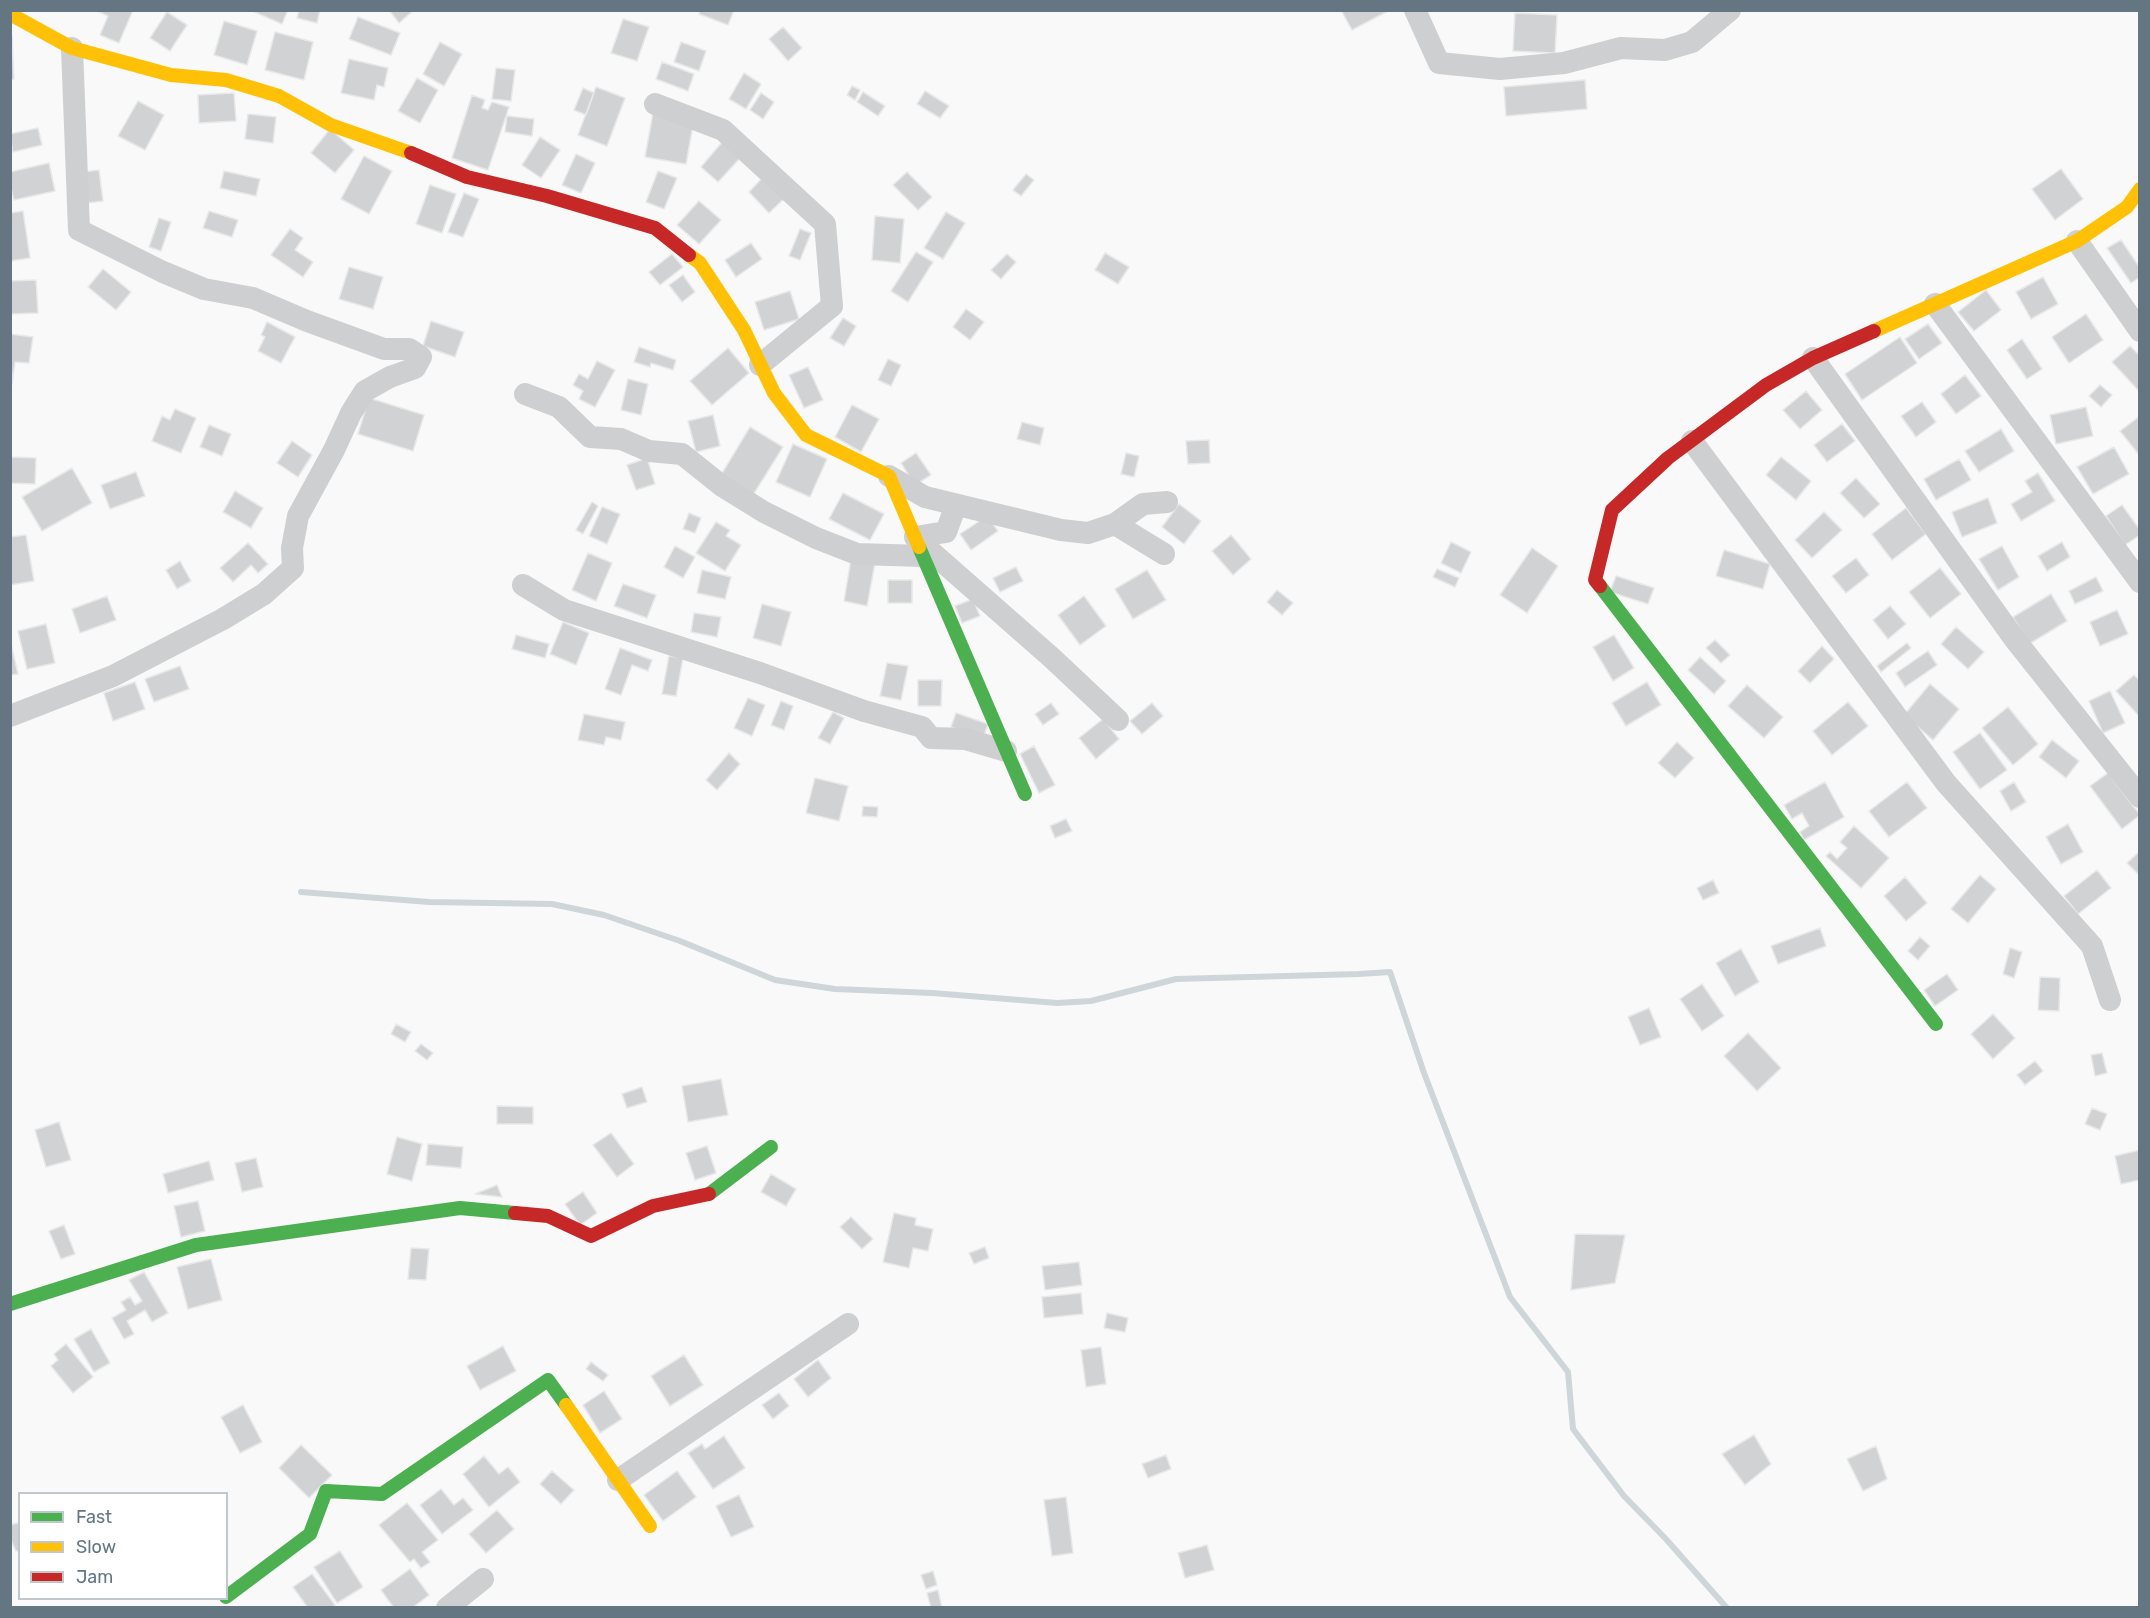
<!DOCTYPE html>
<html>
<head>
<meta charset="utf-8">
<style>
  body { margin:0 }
  #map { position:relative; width:2150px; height:1618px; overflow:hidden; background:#f9f9f9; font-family:Rubik,sans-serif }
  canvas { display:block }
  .frame { position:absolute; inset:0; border:12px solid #657683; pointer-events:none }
  .legend { position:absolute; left:18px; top:1492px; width:210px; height:108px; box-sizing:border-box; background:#fff; border:2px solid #c1c8cd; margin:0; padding:8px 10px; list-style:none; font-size:18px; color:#657683 }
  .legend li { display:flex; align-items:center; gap:12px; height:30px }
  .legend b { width:30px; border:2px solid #c1c8cd }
</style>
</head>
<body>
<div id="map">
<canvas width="2150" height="1618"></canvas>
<div class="frame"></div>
<ul class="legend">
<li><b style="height:8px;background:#4caf50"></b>Fast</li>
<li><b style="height:8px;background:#ffc107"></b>Slow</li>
<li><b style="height:8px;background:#c62828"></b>Jam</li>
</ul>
</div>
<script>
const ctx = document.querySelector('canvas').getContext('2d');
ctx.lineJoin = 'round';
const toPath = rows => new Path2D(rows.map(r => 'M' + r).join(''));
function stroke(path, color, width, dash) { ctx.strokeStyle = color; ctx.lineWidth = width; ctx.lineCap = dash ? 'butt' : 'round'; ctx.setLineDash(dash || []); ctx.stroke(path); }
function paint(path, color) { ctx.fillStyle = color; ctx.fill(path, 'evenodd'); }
stroke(toPath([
  [301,892,429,902,552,904,604,915,680,941,775,980,835,989,932,993,1057,1003,1091,1001,1176,979,1359,974,1390,972,1424,1073,1510,1297,1568,1372,1573,1429,1624,1496,1665,1538,1727,1608]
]), '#ced6d9', 6);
const building = toPath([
  [95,10,133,10,119,43,100,35,108,16,95,10],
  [250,10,288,10,282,24,250,10],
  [299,10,320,10,317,23,297,18,299,10],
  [389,10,414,10,399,23,389,10],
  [700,10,734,10,728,25,699,14,700,10],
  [1341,10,1390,10,1352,30,1341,10],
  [167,12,187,25,170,51,150,38,167,12],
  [1515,13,1557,15,1555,53,1513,51,1515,13],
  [358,17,400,33,391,55,349,39,358,17],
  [623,19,649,27,637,61,611,53,623,19],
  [224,21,257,31,247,65,214,55,224,21],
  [783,27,802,48,788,61,769,39,783,27],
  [275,32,313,42,304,80,265,70,275,32],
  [10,37,12,37,14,79,10,80,10,37],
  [440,42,462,54,444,86,423,74,440,42],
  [681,42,706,51,699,71,674,62,681,42],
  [349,59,388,68,384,87,377,85,374,100,341,93,349,59],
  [662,62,694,74,688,91,656,79,662,62],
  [496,68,515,70,511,101,492,99,496,68],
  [744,73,761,84,746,109,729,99,744,73],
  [417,78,438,90,420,123,398,111,417,78],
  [1585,80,1587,109,1506,116,1504,87,1585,80],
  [852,86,860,90,855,100,847,95,852,86],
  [596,87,625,98,607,146,578,135,596,87],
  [583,88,594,93,586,115,574,110,583,88],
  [925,91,949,106,940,118,917,104,925,91],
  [863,92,885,106,878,116,857,102,863,92],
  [234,93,236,121,199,123,198,95,234,93],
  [761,93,774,102,763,119,750,110,761,93],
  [472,95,485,100,482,108,488,110,492,102,509,107,488,170,452,158,472,95],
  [138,101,164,115,145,150,118,136,138,101],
  [653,113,694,120,686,164,645,157,653,113],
  [248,114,276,117,273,143,245,139,248,114],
  [507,116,534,119,532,136,505,132,507,116],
  [38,128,42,145,13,152,10,134,38,128],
  [330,129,354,150,335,173,311,153,330,129],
  [540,137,560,150,541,178,522,165,540,137],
  [724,140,742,156,718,182,701,167,724,140],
  [576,154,595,163,581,193,562,185,576,154],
  [364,156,392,171,369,214,341,199,364,156],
  [49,163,55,191,14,200,10,185,10,172,49,163],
  [2061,169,2083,199,2055,220,2032,189,2061,169],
  [99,170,103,201,87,203,83,172,99,170],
  [224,171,260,179,256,196,220,188,224,171],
  [658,171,677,178,664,209,646,202,658,171],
  [768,172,789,194,769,213,749,192,768,172],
  [907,172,932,197,918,210,893,185,907,172],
  [1026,174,1034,180,1021,196,1013,190,1026,174],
  [430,185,456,194,442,233,416,224,430,185],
  [464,193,479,199,463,237,448,232,464,193],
  [699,201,721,220,699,244,677,225,699,201],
  [23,211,30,258,10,261,10,213,23,211],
  [209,211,238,220,232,237,203,228,209,211],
  [946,212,965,223,943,259,924,248,946,212],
  [875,216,904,219,900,263,872,260,875,216],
  [159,218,171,222,161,251,149,247,159,218],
  [290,229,303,238,295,250,313,262,303,277,271,255,290,229],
  [800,229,811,233,800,260,789,256,800,229],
  [2121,240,2140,268,2140,277,2131,283,2107,248,2121,240],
  [751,243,762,259,736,277,725,260,751,243],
  [916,252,933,262,908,302,891,291,916,252],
  [1105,253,1129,267,1118,284,1095,270,1105,253],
  [672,254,683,267,660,285,649,272,672,254],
  [1007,254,1016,262,1001,279,991,270,1007,254],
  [349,267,383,277,373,309,339,299,349,267],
  [103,269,131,292,116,310,88,287,103,269],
  [683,275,695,292,682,302,669,285,683,275],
  [2043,277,2058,304,2031,319,2016,292,2043,277],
  [36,280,38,313,10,314,10,281,36,280],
  [1986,290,2001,310,1974,331,1958,312,1986,290],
  [790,291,799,319,764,330,755,302,790,291],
  [966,309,984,322,970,340,953,327,966,309],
  [2086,314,2103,340,2069,363,2052,337,2086,314],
  [843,318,856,326,844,346,830,338,843,318],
  [431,321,464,332,455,357,423,346,431,321],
  [267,322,295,337,281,363,258,351,265,337,261,335,267,322],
  [1928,324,1942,343,1919,359,1905,339,1928,324],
  [10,334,33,337,29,363,15,362,12,384,10,334],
  [1900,337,1917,363,1862,400,1845,374,1900,337],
  [2022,339,2042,369,2027,379,2007,350,2022,339],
  [2130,346,2140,356,2139,391,2112,362,2130,346],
  [639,347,676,360,673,370,651,363,650,367,634,362,639,347],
  [728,348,749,373,712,405,690,381,728,348],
  [888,359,901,365,891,386,878,380,888,359],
  [597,361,615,370,595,407,579,399,583,391,573,385,579,374,588,379,597,361],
  [808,367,823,400,804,408,789,375,808,367],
  [1965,375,1981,396,1956,414,1941,394,1965,375],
  [628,379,648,384,641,415,621,410,628,379],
  [2100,385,2112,395,2101,407,2089,396,2100,385],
  [1806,391,1822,410,1800,429,1783,410,1806,391],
  [369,398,424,415,413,451,358,434,369,398],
  [1922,402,1936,422,1916,437,1901,416,1922,402],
  [852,405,879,419,861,452,835,437,852,405],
  [2086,407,2093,436,2056,444,2050,415,2086,407],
  [175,409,196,418,181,453,152,441,162,416,170,420,175,409],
  [713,415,720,446,696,452,688,421,713,415],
  [2140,416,2140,456,2120,431,2140,416],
  [1022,422,1044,428,1040,445,1017,439,1022,422],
  [1842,424,1855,441,1827,462,1814,445,1842,424],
  [209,425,231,434,222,456,200,447,209,425],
  [750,427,783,447,753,495,721,475,750,427],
  [2001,429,2014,451,1979,472,1965,451,2001,429],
  [1209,440,1210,463,1188,464,1186,441,1209,440],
  [292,441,312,455,298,477,277,463,292,441],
  [793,444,827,459,810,497,776,482,793,444],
  [2114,447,2129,474,2093,494,2077,467,2114,447],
  [916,453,931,475,915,485,901,463,916,453],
  [1126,453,1139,456,1134,477,1121,474,1126,453],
  [10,457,36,458,35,484,10,483,10,457],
  [1781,457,1811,481,1796,500,1766,475,1781,457],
  [647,458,655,484,636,490,627,465,647,458],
  [1959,459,1971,480,1936,500,1924,479,1959,459],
  [72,468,92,503,42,531,22,497,72,468],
  [136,472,145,496,110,509,101,485,136,472],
  [2038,473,2055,501,2021,521,2011,504,2032,492,2025,481,2038,473],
  [1856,478,1880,504,1864,518,1840,493,1856,478],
  [235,491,263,508,251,528,223,512,235,491],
  [843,493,884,514,870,540,829,519,843,493],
  [1988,498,1997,523,1962,537,1952,512,1988,498],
  [592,502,598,506,583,534,576,530,592,502],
  [1179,504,1201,521,1184,544,1162,527,1179,504],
  [2122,505,2140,530,2140,535,2125,545,2106,516,2122,505],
  [602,507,620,514,607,544,589,536,602,507],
  [1906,508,1926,534,1892,560,1872,534,1906,508],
  [1824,512,1842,530,1812,558,1795,540,1824,512],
  [689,513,701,518,695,533,683,529,689,513],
  [987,516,998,531,971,550,960,534,987,516],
  [716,522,730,530,726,536,741,545,725,571,696,553,716,522],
  [26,535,34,581,10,585,10,537,26,535],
  [1231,535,1251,559,1233,575,1212,551,1231,535],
  [1451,542,1471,552,1461,573,1441,563,1451,542],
  [2062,542,2070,557,2047,571,2038,556,2062,542],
  [248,543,268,564,258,573,251,565,233,582,220,568,248,543],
  [675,546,695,557,683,578,664,567,675,546],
  [2002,546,2019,577,1998,590,1979,559,2002,546],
  [1532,548,1558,566,1527,613,1500,595,1532,548],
  [1724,550,1770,564,1763,589,1716,576,1724,550],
  [588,553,612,563,596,601,572,590,588,553],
  [1856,558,1869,575,1846,593,1832,576,1856,558],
  [851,559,875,563,867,606,844,601,851,559],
  [180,561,191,581,177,589,166,570,180,561],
  [1016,567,1023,581,1000,592,993,578,1016,567],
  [1940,568,1961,594,1930,618,1909,592,1940,568],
  [1437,569,1459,578,1455,587,1433,577,1437,569],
  [702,570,731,577,725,599,697,593,702,570],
  [1147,570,1166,600,1133,619,1115,589,1147,570],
  [1616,576,1654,588,1648,604,1610,592,1616,576],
  [2096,577,2103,591,2075,604,2069,591,2096,577],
  [888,580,912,580,912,603,888,603,888,580],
  [623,584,656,595,647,618,614,606,623,584],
  [1277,590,1293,603,1282,615,1267,602,1277,590],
  [2051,594,2067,621,2029,644,2013,617,2051,594],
  [107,596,116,620,80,633,72,609,107,596],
  [1084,596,1106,626,1080,645,1058,615,1084,596],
  [973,599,980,616,962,623,955,606,973,599],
  [762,604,791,612,781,646,753,638,762,604],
  [1890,606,1906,624,1888,639,1873,620,1890,606],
  [2117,610,2128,634,2100,646,2090,622,2117,610],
  [694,613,721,617,717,637,691,632,694,613],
  [563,622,589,633,576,665,550,654,563,622],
  [46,624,55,663,27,669,18,631,46,624],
  [1956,627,1984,652,1968,669,1941,644,1956,627],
  [516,635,549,644,545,658,512,649,516,635],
  [1614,635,1634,668,1613,681,1593,647,1614,635],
  [10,640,18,674,10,675,10,640],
  [1715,640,1730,655,1721,663,1706,648,1715,640],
  [1907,643,1911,648,1881,672,1877,666,1907,643],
  [1822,646,1834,659,1810,683,1798,671,1822,646],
  [620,648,652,660,648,671,632,665,621,695,605,689,620,648],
  [1928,651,1937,665,1905,687,1896,673,1928,651],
  [669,656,683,658,676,696,662,694,669,656],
  [1700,657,1726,681,1714,694,1688,670,1700,657],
  [887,663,908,666,901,700,880,696,887,663],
  [180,666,189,689,154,702,145,679,180,666],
  [2134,675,2140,681,2139,716,2116,691,2134,675],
  [918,680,942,680,941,706,918,706,918,680],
  [135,682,145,709,113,721,104,693,135,682],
  [1647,682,1661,705,1626,726,1612,703,1647,682],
  [1930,684,1959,709,1933,740,1904,715,1930,684],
  [1747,685,1783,717,1764,738,1728,706,1747,685],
  [2110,691,2125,723,2103,733,2089,701,2110,691],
  [748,698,765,705,752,736,734,728,748,698],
  [781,701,793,706,784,730,771,725,781,701],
  [1848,702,1868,726,1832,755,1813,731,1848,702],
  [1051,703,1059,714,1043,725,1035,714,1051,703],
  [1152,703,1163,716,1142,734,1130,721,1152,703],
  [2008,707,2038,744,2013,765,1982,728,2008,707],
  [833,712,844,718,830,744,818,738,833,712],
  [956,713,988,724,983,738,951,727,956,713],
  [584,714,625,722,621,740,606,737,604,745,578,740,584,714],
  [1103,719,1119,739,1096,759,1079,738,1103,719],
  [1980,733,2007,770,1980,789,1953,752,1980,733],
  [2052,740,2079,761,2066,778,2039,757,2052,740],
  [1677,742,1694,758,1675,778,1658,763,1677,742],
  [1034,746,1055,785,1039,793,1020,754,1034,746],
  [729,753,740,764,717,790,706,780,729,753],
  [2108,773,2140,815,2122,829,2090,786,2108,773],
  [815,778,848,786,839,821,806,813,815,778],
  [1825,782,1844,817,1804,840,1800,832,1809,826,1802,813,1792,819,1784,805,1825,782],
  [1907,782,1927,808,1889,837,1869,811,1907,782],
  [2014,782,2026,802,2011,811,2000,791,2014,782],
  [863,806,878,807,877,817,862,816,863,806],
  [1066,819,1072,831,1055,838,1050,826,1066,819],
  [2068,824,2083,852,2061,864,2046,837,2068,824],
  [1854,826,1889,858,1861,888,1826,856,1830,852,1837,859,1847,848,1840,842,1854,826],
  [2140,851,2140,876,2127,863,2140,851],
  [2097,870,2111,888,2078,914,2064,896,2097,870],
  [1980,875,1996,889,1968,923,1951,909,1980,875],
  [1905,877,1927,903,1906,921,1884,896,1905,877],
  [1713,880,1719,893,1703,900,1697,888,1713,880],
  [1820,928,1826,946,1778,964,1771,946,1820,928],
  [1920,937,1930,946,1918,960,1908,951,1920,937],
  [2010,948,2022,952,2014,978,2003,974,2010,948],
  [1741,949,1759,982,1735,996,1716,963,1741,949],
  [1947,974,1958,990,1935,1006,1924,990,1947,974],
  [2040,977,2060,978,2059,1011,2038,1010,2040,977],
  [1702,984,1724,1016,1702,1031,1680,999,1702,984],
  [1649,1008,1661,1037,1640,1045,1628,1017,1649,1008],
  [1993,1014,2015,1038,1993,1059,1971,1034,1993,1014],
  [396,1024,411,1032,405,1042,391,1034,396,1024],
  [1748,1033,1781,1068,1757,1091,1724,1056,1748,1033],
  [421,1044,433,1053,427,1060,415,1051,421,1044],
  [2102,1053,2107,1073,2095,1076,2091,1055,2102,1053],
  [2035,1061,2043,1071,2025,1085,2017,1075,2035,1061],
  [721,1079,728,1115,688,1122,682,1086,721,1079],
  [642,1087,647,1102,627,1108,622,1094,642,1087],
  [497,1106,533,1107,533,1124,497,1124,497,1106],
  [2092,1108,2107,1114,2100,1130,2085,1124,2092,1108],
  [59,1122,71,1160,46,1167,35,1130,59,1122],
  [611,1133,634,1164,617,1177,593,1145,611,1133],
  [397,1137,422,1144,412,1181,387,1174,397,1137],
  [428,1144,463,1147,461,1168,426,1165,428,1144],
  [707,1146,716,1173,695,1180,686,1153,707,1146],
  [2140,1150,2140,1180,2121,1184,2115,1156,2140,1150],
  [256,1158,263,1187,242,1192,235,1163,256,1158],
  [209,1161,214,1180,168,1193,163,1174,209,1161],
  [771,1174,796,1189,786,1206,761,1192,771,1174],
  [497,1185,502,1197,475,1194,497,1185],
  [583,1192,597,1213,580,1225,565,1204,583,1192],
  [198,1201,205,1231,181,1237,174,1206,198,1201],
  [894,1213,916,1218,915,1225,933,1229,928,1251,913,1248,909,1268,883,1262,894,1213],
  [851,1217,873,1239,862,1249,840,1227,851,1217],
  [64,1225,75,1254,61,1259,49,1231,64,1225],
  [1575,1234,1625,1235,1615,1283,1571,1290,1575,1234],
  [985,1247,989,1258,974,1264,969,1253,985,1247],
  [411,1248,429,1249,426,1280,408,1279,411,1248],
  [211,1259,222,1300,188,1309,177,1267,211,1259],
  [1079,1262,1082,1285,1045,1290,1042,1266,1079,1262],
  [144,1272,168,1313,152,1322,145,1310,127,1321,134,1334,124,1339,112,1318,126,1310,121,1302,130,1297,135,1305,142,1301,129,1280,144,1272],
  [1081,1293,1083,1314,1044,1318,1042,1297,1081,1293],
  [1107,1313,1128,1318,1125,1332,1104,1328,1107,1313],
  [91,1329,110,1363,94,1372,74,1339,91,1329],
  [66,1344,93,1377,73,1393,51,1366,58,1360,54,1354,66,1344],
  [503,1346,516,1371,480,1390,467,1366,503,1346],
  [1101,1347,1106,1384,1086,1387,1081,1350,1101,1347],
  [684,1355,703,1385,670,1406,651,1376,684,1355],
  [818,1360,831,1378,808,1397,794,1379,818,1360],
  [591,1362,608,1375,603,1381,586,1369,591,1362],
  [604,1391,622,1419,600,1433,583,1405,604,1391],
  [779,1393,789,1406,773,1419,762,1405,779,1393],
  [243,1405,262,1442,240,1453,221,1417,243,1405],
  [1754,1435,1771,1464,1745,1485,1722,1454,1754,1435],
  [724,1436,745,1468,713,1489,688,1453,702,1444,705,1449,724,1436],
  [301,1445,332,1475,309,1498,279,1468,301,1445],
  [1876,1446,1887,1479,1863,1491,1847,1459,1876,1446],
  [1166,1455,1171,1469,1148,1478,1142,1464,1166,1455],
  [484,1456,499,1474,508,1467,520,1482,489,1507,463,1474,484,1456],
  [552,1471,574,1490,561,1504,540,1484,552,1471],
  [677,1471,696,1497,663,1521,644,1495,677,1471],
  [441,1489,454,1505,463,1498,473,1510,442,1534,420,1505,441,1489],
  [739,1495,754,1527,731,1537,716,1506,739,1495],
  [1066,1497,1073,1553,1052,1556,1044,1500,1066,1497],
  [407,1503,438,1540,422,1552,430,1562,421,1568,414,1559,410,1562,379,1525,407,1503],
  [497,1510,514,1529,486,1553,469,1534,497,1510],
  [20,1522,20,1550,16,1551,10,1538,10,1525,20,1522],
  [1207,1545,1214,1570,1185,1578,1178,1553,1207,1545],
  [340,1551,363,1587,337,1603,314,1567,340,1551],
  [410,1569,429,1595,412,1608,394,1608,381,1590,410,1569],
  [933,1571,937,1585,926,1589,921,1575,933,1571],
  [312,1574,335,1605,331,1608,308,1608,293,1587,312,1574],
  [938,1590,942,1608,931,1608,927,1593,938,1590]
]);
paint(building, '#d0d2d3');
stroke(building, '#e8e8e8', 1.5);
stroke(toPath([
  [1415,10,1439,63,1500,69,1564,63,1621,48,1665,50,1692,42,1730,10],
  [655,104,723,130,825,224,832,306,760,365],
  [2077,241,2140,331],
  [1935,304,2140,582],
  [1813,358,2016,641,2140,797],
  [525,394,559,407,590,437,621,439,649,451,682,454,722,486,764,512,816,538,857,554,923,556],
  [1692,441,1946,783,2092,946,2110,1000],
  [889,476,925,497,1061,530,1088,533,1115,524,1143,504,1167,502],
  [1115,524,1164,554],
  [915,537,946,532,956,505],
  [920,542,1052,658,1118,720],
  [523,585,564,610,760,673,864,711,922,727,931,738,965,739,1006,751],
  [10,716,113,676,223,619,264,594,293,568,292,548,298,516,334,450,351,413,365,391,390,377,415,368,421,357,409,349,384,349,307,321,253,298,204,289,163,272,79,230,72,48],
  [618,1480,848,1324],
  [447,1608,483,1579]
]), '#cecfd0', 22);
stroke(toPath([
  [919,547,1025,794],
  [1600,586,1936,1024],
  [709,1194,771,1147],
  [10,1304,196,1245,460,1208,515,1213],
  [226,1597,310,1534,326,1491,382,1494,548,1380,566,1405]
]), '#4caf50', 14);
stroke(toPath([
  [10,14,72,48,171,75,226,80,279,96,331,125,411,153],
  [689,255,700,263,744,330,774,393,806,435,889,476,919,547],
  [1874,331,2077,241,2127,207,2140,189],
  [566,1405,650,1526]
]), '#ffc107', 14);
stroke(toPath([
  [411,153,467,177,547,196,655,228,689,255],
  [1600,586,1595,580,1612,510,1668,458,1766,385,1813,358,1874,331],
  [515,1213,548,1216,591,1236,653,1206,709,1194]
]), '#c62828', 14);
</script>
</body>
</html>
